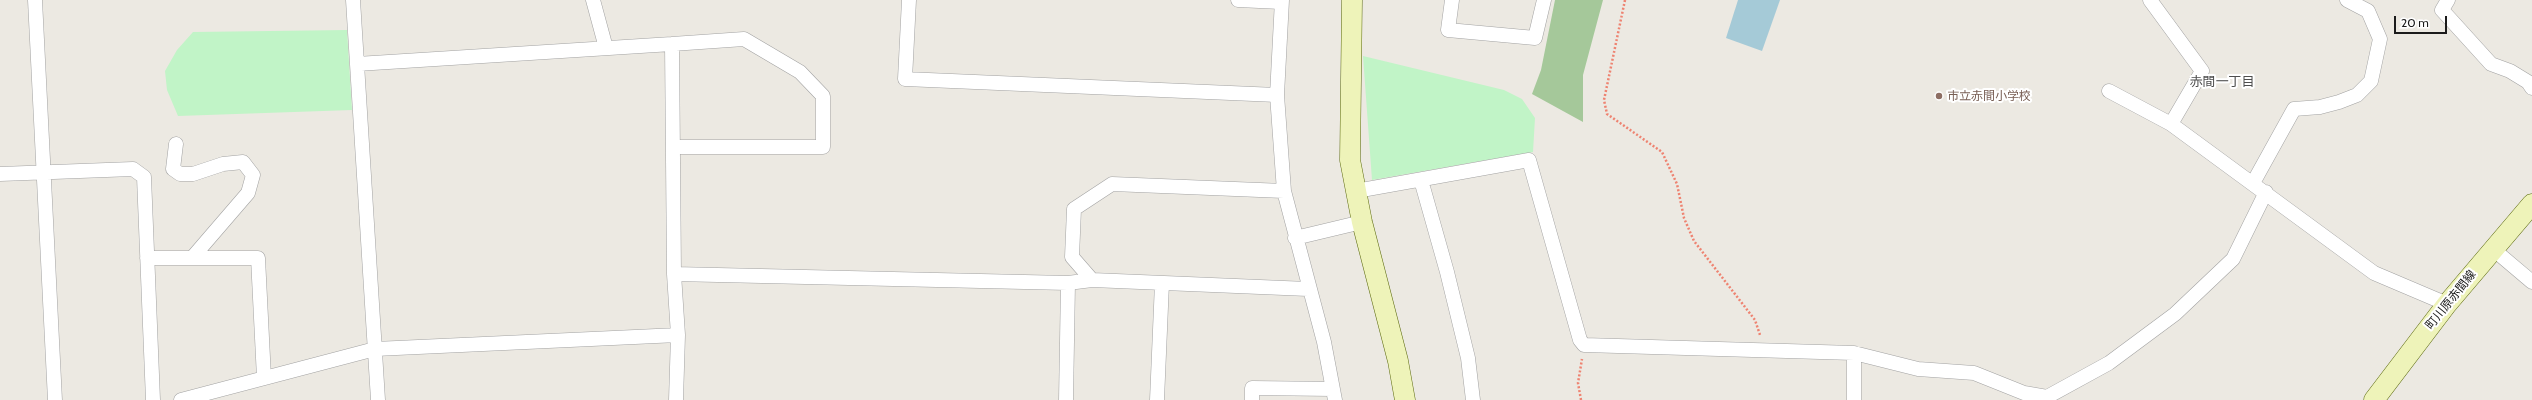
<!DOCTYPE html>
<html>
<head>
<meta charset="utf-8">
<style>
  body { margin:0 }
  #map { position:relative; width:2532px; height:400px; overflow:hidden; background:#ece9e2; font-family:Cabin,sans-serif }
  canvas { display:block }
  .scale { position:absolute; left:2394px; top:16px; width:53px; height:18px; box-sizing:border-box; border:2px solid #1b1b1b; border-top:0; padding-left:5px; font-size:12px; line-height:14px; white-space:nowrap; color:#1b1b1b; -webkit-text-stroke:3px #fff; paint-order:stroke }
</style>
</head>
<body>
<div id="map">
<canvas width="2532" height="400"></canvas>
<div class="scale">20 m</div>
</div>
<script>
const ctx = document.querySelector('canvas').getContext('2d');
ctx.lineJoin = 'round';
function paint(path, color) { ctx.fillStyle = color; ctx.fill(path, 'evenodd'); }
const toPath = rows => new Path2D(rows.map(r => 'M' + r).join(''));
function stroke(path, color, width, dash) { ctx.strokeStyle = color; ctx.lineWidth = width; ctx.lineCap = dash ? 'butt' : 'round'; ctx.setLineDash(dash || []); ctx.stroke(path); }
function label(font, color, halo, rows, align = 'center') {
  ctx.font = font + ' Cabin,"Noto Sans JP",sans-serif'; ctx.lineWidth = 4; ctx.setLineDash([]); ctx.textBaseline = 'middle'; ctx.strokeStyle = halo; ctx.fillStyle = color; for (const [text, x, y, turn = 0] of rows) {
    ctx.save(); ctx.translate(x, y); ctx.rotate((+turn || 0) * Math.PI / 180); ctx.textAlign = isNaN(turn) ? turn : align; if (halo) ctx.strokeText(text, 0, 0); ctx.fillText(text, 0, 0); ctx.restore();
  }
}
paint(toPath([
  [1555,0,1603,0,1583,75,1583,122,1532,94,1541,70]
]), '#a5c89a');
paint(toPath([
  [347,30,352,110,178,116,167,90,165,71,177,50,193,32],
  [1363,56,1504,90,1522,99,1535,118,1533,152,1372,180]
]), '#c1f4c7');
paint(toPath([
  [1738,0,1780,0,1762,51,1726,38]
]), '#a5cad7');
const street = toPath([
  [35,0,55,400],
  [353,0,378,400],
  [593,0,606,48],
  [909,0,905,79,1277,95],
  [1238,0,1281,2],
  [1282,0,1277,95,1284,191,1324,342,1335,400],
  [1452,0,1448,30,1535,38,1544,0],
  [2150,0,2202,71,2171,124],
  [2448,0,2442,10,2491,64,2510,71,2528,82,2532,88],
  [672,44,744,39,800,72,823,96,823,147,673,147],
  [357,64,672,44,674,274,678,335,676,400],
  [2109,91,2171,124,2374,273,2447,304],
  [176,144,173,169,180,174,193,174,223,164,243,162,253,175,248,193,192,258],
  [0,174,133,169,144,177,153,400],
  [1421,180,1447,272,1468,358,1473,400],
  [2253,183,2294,109,2320,107,2339,102,2357,95,2371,81,2380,39,2368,11,2347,0],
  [1284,191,1112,184,1074,209,1072,257,1092,280,1308,289],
  [1356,191,1529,160,1580,340,1584,345,1854,353,1918,369,1974,373,2024,393,2047,397,2109,363,2175,314,2233,259,2266,192],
  [1295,238,1362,222],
  [2493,249,2532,282],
  [147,258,258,258,264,378],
  [674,274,1068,283,1092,280],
  [181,400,375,349,678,335],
  [1066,400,1068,283],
  [1157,400,1162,283],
  [1252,400,1252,388,1333,389],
  [1854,400,1854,353]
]);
const secondary = toPath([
  [1352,0,1350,160,1362,222,1398,361,1405,400],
  [2374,400,2447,304,2532,204]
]);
stroke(street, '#a2a2a2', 15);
stroke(secondary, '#5a680d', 21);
stroke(toPath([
  [1625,0,1604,100,1607,114,1662,152,1677,184,1684,218,1694,241,1755,320,1760,335],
  [1581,400,1578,383,1582,359]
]), '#ee8371', 2.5, [2, 2]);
stroke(street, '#fff', 14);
stroke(secondary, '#eef3b9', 20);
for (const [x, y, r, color] of [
  [1939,96,4,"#8d6e63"]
]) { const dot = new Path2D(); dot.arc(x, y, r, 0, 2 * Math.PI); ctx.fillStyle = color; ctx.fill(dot); stroke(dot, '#fff', 1.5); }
label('12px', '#785e54', '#fff', [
  ["市立赤間小学校",1947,96]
], 'left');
label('12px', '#1b1b1b', '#fff', [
  ["町川原赤間線",2451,300,-51]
]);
label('13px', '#4e4e4e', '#fff', [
  ["赤間一丁目",2222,82]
]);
</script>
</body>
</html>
